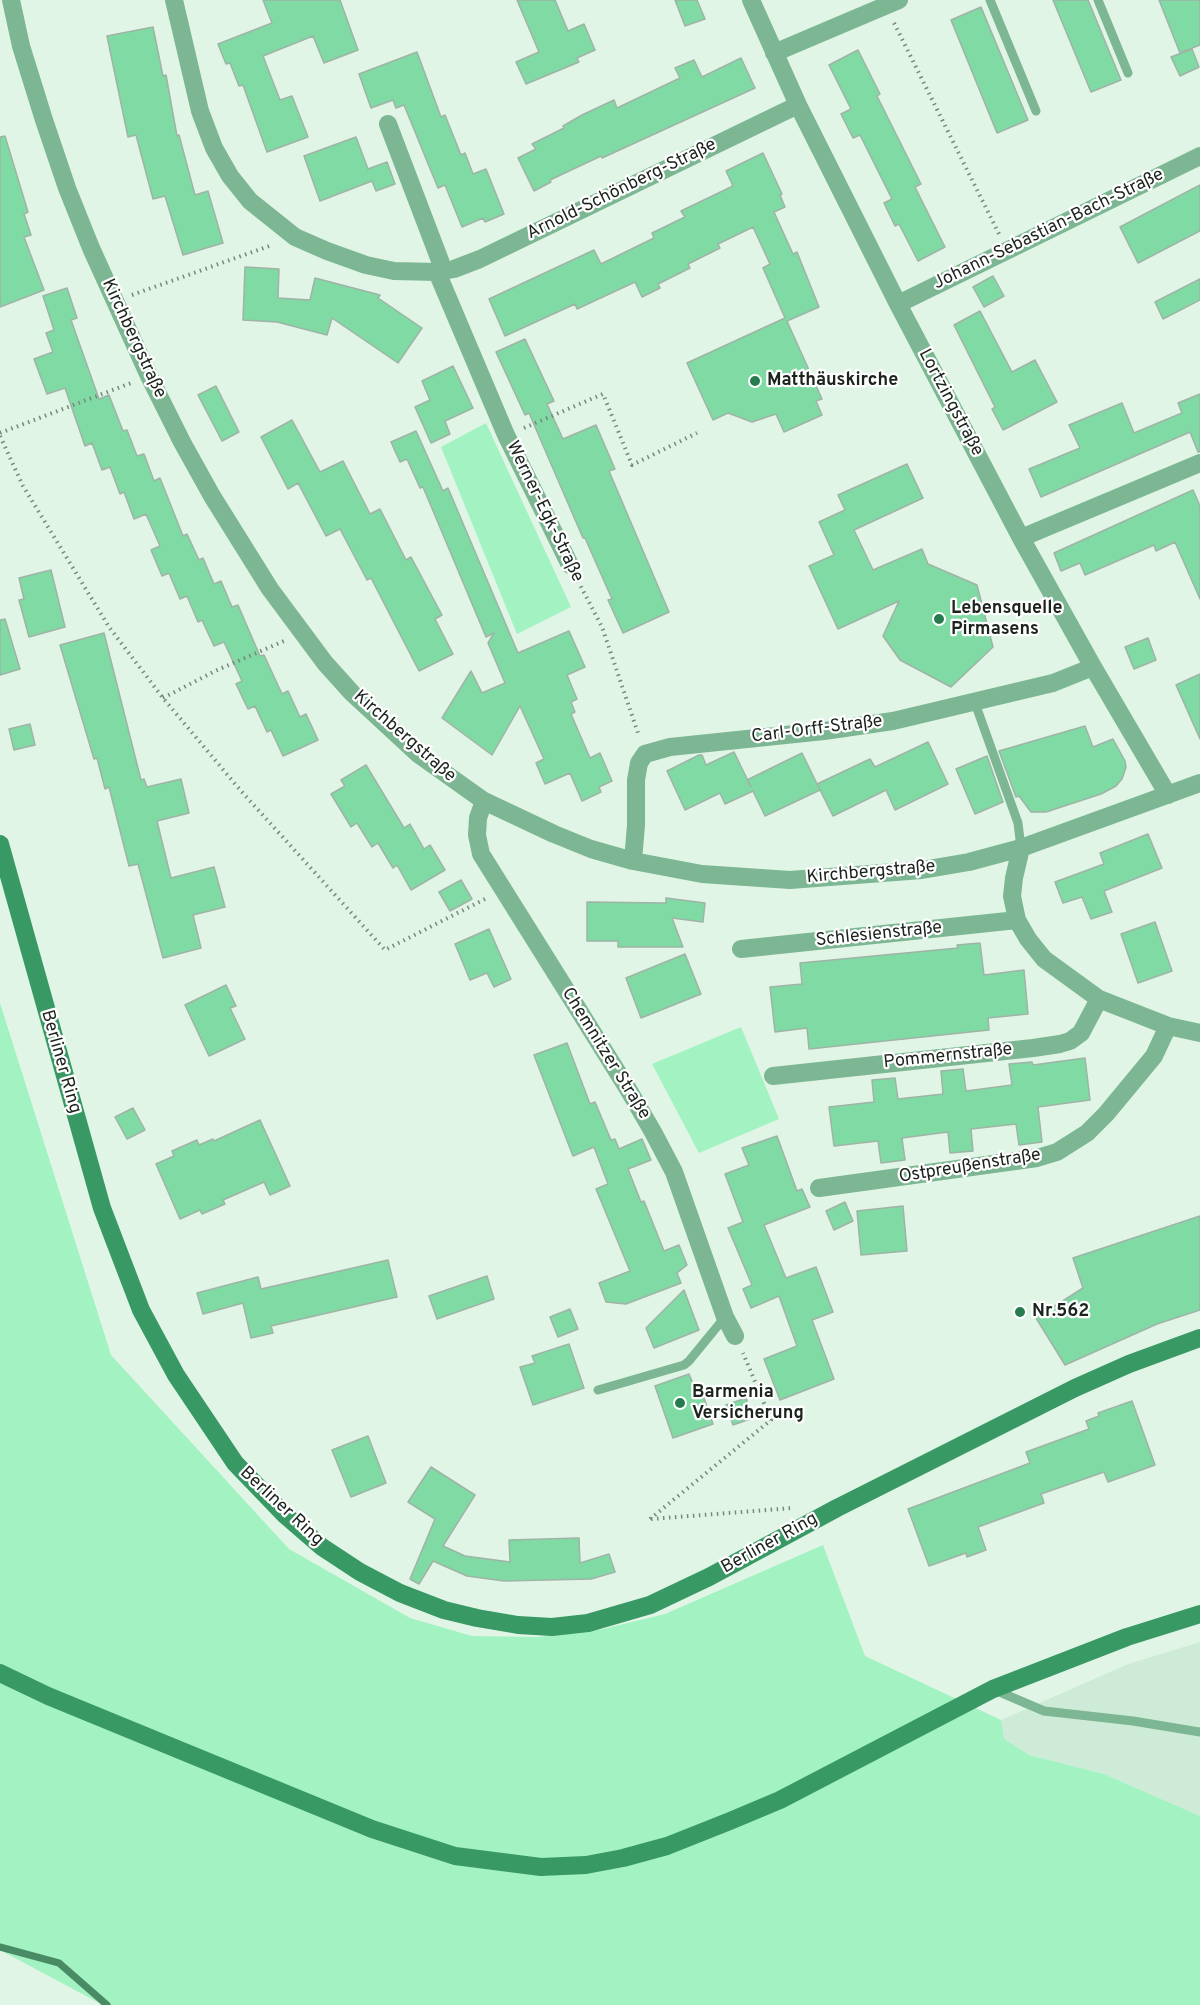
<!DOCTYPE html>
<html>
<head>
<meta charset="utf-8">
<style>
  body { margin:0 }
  canvas { display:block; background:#e0f5e6 }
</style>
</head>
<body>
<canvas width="1200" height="2005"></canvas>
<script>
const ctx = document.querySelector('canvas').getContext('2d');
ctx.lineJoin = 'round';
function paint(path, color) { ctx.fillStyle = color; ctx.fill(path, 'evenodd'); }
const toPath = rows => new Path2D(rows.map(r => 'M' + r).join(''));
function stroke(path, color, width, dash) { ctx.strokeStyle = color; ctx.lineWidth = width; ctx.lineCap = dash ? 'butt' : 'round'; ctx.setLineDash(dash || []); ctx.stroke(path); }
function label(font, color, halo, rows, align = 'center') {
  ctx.font = font + ' Overpass,sans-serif'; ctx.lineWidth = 4.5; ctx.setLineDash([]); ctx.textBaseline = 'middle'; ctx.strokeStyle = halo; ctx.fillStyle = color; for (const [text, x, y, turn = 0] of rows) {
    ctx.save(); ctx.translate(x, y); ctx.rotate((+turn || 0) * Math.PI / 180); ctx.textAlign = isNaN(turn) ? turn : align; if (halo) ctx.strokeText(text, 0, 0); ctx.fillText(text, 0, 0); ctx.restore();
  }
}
paint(toPath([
  [1200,1642,1200,1816,1104,1774,1029,1755,1003,1739,1001,1720,1128,1664]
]), '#ceebd8');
paint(toPath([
  [486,423,571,607,517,634,441,447],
  [0,1003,111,1355,289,1549,410,1618,472,1636,538,1637,603,1629,665,1614,823,1545,865,1656,1001,1720,1004,1739,1029,1755,1104,1774,1200,1816,1200,2005,103,2005,0,1950],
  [741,1027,779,1119,699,1153,652,1064]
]), '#a3f2c1');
stroke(toPath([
  [0,1947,59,1963,107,2005]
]), '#488b64', 7);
const building = toPath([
  [263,0,340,0,358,50,324,63,313,36,263,56,280,100,292,96,308,137,267,152,243,85,239,86,230,63,226,64,218,44,272,23,263,0],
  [517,0,555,0,568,31,584,24,595,50,577,58,579,62,526,84,516,62,539,52,517,0],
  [675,0,697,0,705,19,685,26,675,0],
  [1053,0,1088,0,1121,80,1091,92,1053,0],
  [1159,0,1200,0,1200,45,1180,53,1159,0],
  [981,7,1028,120,997,133,951,20,981,7],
  [153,27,163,76,166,75,177,136,179,135,195,195,208,191,223,243,183,255,165,196,153,199,136,135,128,137,107,36,153,27],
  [1192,49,1199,67,1180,76,1171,57,1192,49],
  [858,50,880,94,877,96,921,184,915,187,945,247,918,261,899,224,895,226,884,203,892,199,860,135,853,138,841,114,851,109,829,65,858,50],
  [417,52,441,117,445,115,461,155,465,153,473,174,486,169,504,214,485,222,483,218,462,227,445,185,438,188,404,105,396,108,393,100,371,108,359,74,417,52],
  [741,58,755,88,602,158,601,156,550,180,551,182,534,191,518,158,536,149,532,144,564,128,563,126,582,115,614,100,617,108,680,78,675,68,694,60,702,77,741,58],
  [5,136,28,212,24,214,31,235,24,237,44,290,0,307,0,137,5,136],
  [356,137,368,169,387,162,395,184,376,191,372,181,320,201,304,156,356,137],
  [763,153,782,194,780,195,785,207,774,212,793,254,797,252,819,307,787,321,822,399,816,401,822,415,784,432,776,414,752,422,728,413,713,420,687,363,785,318,763,268,770,264,753,227,718,244,720,248,688,264,690,268,658,284,660,288,642,297,635,282,577,309,575,304,505,336,489,299,594,250,601,264,654,238,652,233,685,217,681,211,733,186,726,171,763,153],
  [1200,185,1200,231,1138,263,1120,227,1200,185],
  [245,267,279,269,278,298,310,300,315,278,380,295,378,298,422,328,398,363,332,318,327,335,277,322,243,320,245,267],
  [993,276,1004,296,984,307,973,287,993,276],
  [1200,279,1200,300,1163,319,1155,302,1200,279],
  [67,288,77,318,71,320,99,399,109,395,123,431,127,430,137,456,144,454,154,481,160,478,183,536,187,534,199,560,203,558,214,584,221,581,232,607,238,605,260,656,264,655,282,694,288,691,300,717,306,714,318,740,283,756,271,730,267,732,255,706,248,709,236,684,242,681,224,642,214,646,202,620,198,622,187,596,180,599,169,573,162,576,151,550,160,546,146,514,134,519,124,492,120,494,110,467,102,470,92,443,85,446,65,388,47,394,34,359,53,352,46,333,54,330,43,296,67,288],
  [980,311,1012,372,1035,360,1057,402,1003,430,992,409,995,407,954,325,980,311],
  [525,339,554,401,547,404,563,439,596,425,615,469,609,471,669,612,623,633,608,600,612,599,585,538,583,538,529,413,525,415,496,352,525,339],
  [453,366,473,408,445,421,450,434,431,443,415,407,430,400,422,381,453,366],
  [216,386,239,432,222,441,198,395,216,386],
  [1200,394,1200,452,1198,452,1190,432,1041,497,1029,469,1080,448,1069,425,1122,403,1134,433,1182,413,1178,403,1200,394],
  [292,420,320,472,343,461,370,514,380,509,406,560,411,557,442,615,435,619,453,654,419,671,371,578,367,580,340,529,326,536,298,483,288,489,261,437,292,420],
  [416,431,443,491,448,488,518,653,569,631,585,667,567,675,577,699,571,702,575,712,571,714,590,758,600,753,612,781,599,787,601,792,582,801,570,773,545,784,536,763,544,759,520,706,492,755,442,718,471,671,482,693,505,683,488,643,494,633,486,637,423,487,420,488,407,459,400,462,391,442,416,431],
  [907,464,923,498,854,530,873,570,922,549,928,564,977,585,993,647,951,687,900,660,883,636,899,601,838,629,809,566,834,555,819,522,845,510,838,495,907,464],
  [1193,490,1200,506,1200,599,1175,542,1156,551,1154,545,1085,575,1080,563,1061,571,1054,553,1193,490],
  [51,570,65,627,29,637,19,600,24,599,19,578,51,570],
  [5,619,20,669,0,675,0,620,5,619],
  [104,633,141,780,144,779,147,787,181,779,189,813,157,821,171,878,214,867,225,907,193,915,201,948,163,958,138,864,129,866,109,787,105,789,97,758,94,759,60,645,104,633],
  [1148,638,1156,660,1134,669,1125,647,1148,638],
  [1200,674,1200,739,1176,685,1200,674],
  [30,724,35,745,14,750,9,729,30,724],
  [1085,726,1093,747,1113,739,1125,761,1126,767,1122,779,1116,786,1101,794,1046,812,1031,812,1019,796,1016,797,999,751,1085,726],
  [928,742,948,784,895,810,886,790,833,816,817,784,870,759,875,767,928,742],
  [734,752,751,787,747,780,802,753,820,790,765,816,753,791,725,804,720,793,685,810,667,771,699,755,702,755,706,765,734,752],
  [987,756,1003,802,975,814,956,769,987,756],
  [366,765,404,828,410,824,424,849,430,845,445,870,411,890,397,865,393,868,378,843,372,847,357,823,351,827,331,794,345,786,341,780,366,765],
  [1148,834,1162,868,1104,891,1112,912,1091,919,1082,897,1063,903,1055,882,1104,864,1100,853,1148,834],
  [461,880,472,899,450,911,439,892,461,880],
  [666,898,705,903,703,922,672,918,683,947,618,947,618,941,587,941,587,902,666,903,666,898],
  [1155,922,1172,971,1138,983,1121,934,1155,922],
  [489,929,511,979,494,987,487,973,470,980,455,944,489,929],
  [980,943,984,975,1024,970,1028,1014,988,1018,989,1030,809,1049,807,1028,775,1032,770,987,802,984,800,963,958,948,957,945,980,943],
  [685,954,701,994,641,1018,626,978,685,954],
  [226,985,236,1006,230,1008,245,1039,209,1056,185,1005,226,985],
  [567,1043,590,1104,595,1102,611,1140,615,1139,619,1149,642,1139,651,1160,628,1169,641,1202,644,1201,664,1251,679,1245,687,1265,677,1273,681,1283,626,1304,606,1302,599,1283,630,1271,596,1189,608,1184,594,1147,573,1156,534,1055,567,1043],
  [1085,1058,1090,1100,1038,1107,1042,1142,1019,1145,1016,1124,971,1129,973,1151,950,1153,948,1132,902,1138,905,1160,881,1163,878,1141,834,1146,829,1107,874,1102,872,1080,895,1078,898,1099,943,1094,941,1071,963,1069,966,1091,1012,1085,1009,1064,1032,1062,1033,1065,1085,1058],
  [133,1108,145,1130,127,1139,115,1117,133,1108],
  [260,1120,290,1186,270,1195,264,1182,223,1200,225,1204,202,1214,200,1210,180,1219,156,1164,174,1156,172,1151,197,1140,199,1145,213,1139,214,1141,260,1120],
  [777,1136,797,1191,802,1189,810,1207,764,1225,786,1278,816,1267,833,1312,812,1320,834,1379,780,1400,764,1359,797,1346,779,1296,751,1308,743,1289,752,1285,728,1228,743,1222,725,1174,749,1165,742,1148,777,1136],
  [845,1202,853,1221,834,1230,826,1211,845,1202],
  [903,1206,907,1251,861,1255,857,1211,903,1206],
  [1200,1216,1200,1310,1157,1324,1065,1365,1036,1318,1083,1288,1073,1258,1200,1216],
  [388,1260,397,1297,271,1326,273,1333,251,1338,243,1303,203,1314,197,1293,258,1277,261,1289,388,1260],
  [487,1276,494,1299,437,1319,429,1296,487,1276],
  [684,1290,699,1330,654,1348,646,1328,684,1290],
  [570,1309,578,1329,558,1337,550,1317,570,1309],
  [569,1344,584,1388,533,1405,520,1367,535,1363,532,1356,569,1344],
  [689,1374,698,1396,703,1395,713,1424,673,1438,655,1386,689,1374],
  [746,1398,753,1418,733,1425,726,1405,746,1398],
  [1132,1401,1155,1465,1108,1482,1104,1472,1041,1494,1044,1503,978,1527,986,1550,967,1557,966,1553,929,1566,908,1509,1030,1463,1026,1452,1089,1429,1086,1421,1099,1416,1098,1413,1132,1401],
  [368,1436,386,1483,351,1497,332,1450,368,1436],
  [431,1467,475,1495,443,1546,465,1556,510,1562,509,1540,579,1538,580,1563,609,1554,615,1572,591,1579,504,1581,467,1576,433,1561,419,1584,410,1579,435,1519,408,1502,431,1467]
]);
paint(building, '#7fdba3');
stroke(building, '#9fb3a6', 1.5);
stroke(toPath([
  [894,23,999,234],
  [132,295,272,245],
  [524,428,603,394,632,465,697,433],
  [0,433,131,383],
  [0,436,23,486,109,627,163,698,241,791,385,950,485,899],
  [578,581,602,627,639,736],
  [163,698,215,671,284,641],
  [650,1519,771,1420,743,1353],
  [651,1519,793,1508]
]), '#79877d', 4, [1.5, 4.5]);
stroke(toPath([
  [990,0,1036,111],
  [1098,0,1128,73],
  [975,703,1018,823,1021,848],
  [598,1390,684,1365,689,1361,725,1317],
  [995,1690,1044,1711,1133,1721,1200,1732]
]), '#7db692', 9);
stroke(toPath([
  [11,0,21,46,44,120,67,188,91,248,149,376,182,442,212,496,270,589,325,663,352,693,418,754,484,801,554,834,591,849,633,861,702,874,790,880,922,870,969,862,1021,848,1200,783],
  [174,0,200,111,214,148,230,176,250,201,295,237,327,251,366,265,394,271,437,272,454,269,480,259,798,105],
  [751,0,798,105,898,304,1021,538,1093,667,1168,795],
  [774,53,899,0],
  [388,124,444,271],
  [437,272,506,435,570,565],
  [898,304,1200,156],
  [1021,538,1200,463],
  [484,801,478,818,477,835,481,854,628,1089,653,1132,674,1172,725,1317,735,1336],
  [1021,848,1014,878,1012,896,1017,920,1028,939,1044,959,1099,999,1168,1026,1200,1033],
  [633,861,636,825,636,780,639,763,645,754,670,747,824,731,893,721,1053,683,1093,667],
  [741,949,1017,920],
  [773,1076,1033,1048,1060,1044,1070,1041,1081,1033,1099,999],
  [819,1188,1037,1158,1057,1152,1087,1133,1106,1114,1154,1056,1168,1026]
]), '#7db692', 18);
stroke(toPath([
  [0,844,102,1208,141,1310,176,1375,235,1463,285,1515,322,1547,360,1572,400,1593,444,1610,477,1618,518,1625,552,1627,588,1623,650,1605,709,1577,837,1508,1075,1388,1129,1364,1200,1338],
  [0,1673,48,1696,372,1829,455,1856,541,1867,586,1865,623,1858,667,1846,730,1821,780,1800,993,1689,1127,1637,1200,1614]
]), '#399965', 18);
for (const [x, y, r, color] of [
  [755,381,6,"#277c4f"],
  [939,619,6,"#277c4f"],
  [1020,1312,6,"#277c4f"],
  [680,1403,6,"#277c4f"]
]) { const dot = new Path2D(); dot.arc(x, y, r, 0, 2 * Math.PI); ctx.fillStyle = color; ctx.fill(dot); stroke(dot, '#fff', 2); }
label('18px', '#1b231d', '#fff', [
  ["Arnold-Schönberg-Straße",622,190,-26],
  ["Johann-Sebastian-Bach-Straße",1049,230,-26],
  ["Kirchbergstraße",133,339,65],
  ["Lortzingstraße",950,403,62],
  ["Werner-Egk-Straße",544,512,64],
  ["Carl-Orff-Straße",817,730,-7],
  ["Kirchbergstraße",404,737,41],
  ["Kirchbergstraße",871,873,-5],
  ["Schlesienstraße",879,935,-6],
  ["Chemnitzer Straße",605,1054,58],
  ["Pommernstraße",948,1057,-6],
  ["Berliner Ring",60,1062,74],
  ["Ostpreußenstraße",970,1167,-9],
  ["Berliner Ring",281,1507,43],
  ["Berliner Ring",770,1544,-29]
]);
label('bold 18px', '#1b231d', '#fff', [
  ["Matthäuskirche",767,381],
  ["Lebensquelle",951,609],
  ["Pirmasens",951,630],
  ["Nr.562",1032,1312],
  ["Barmenia",692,1393],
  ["Versicherung",692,1414]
], 'left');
</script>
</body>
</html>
